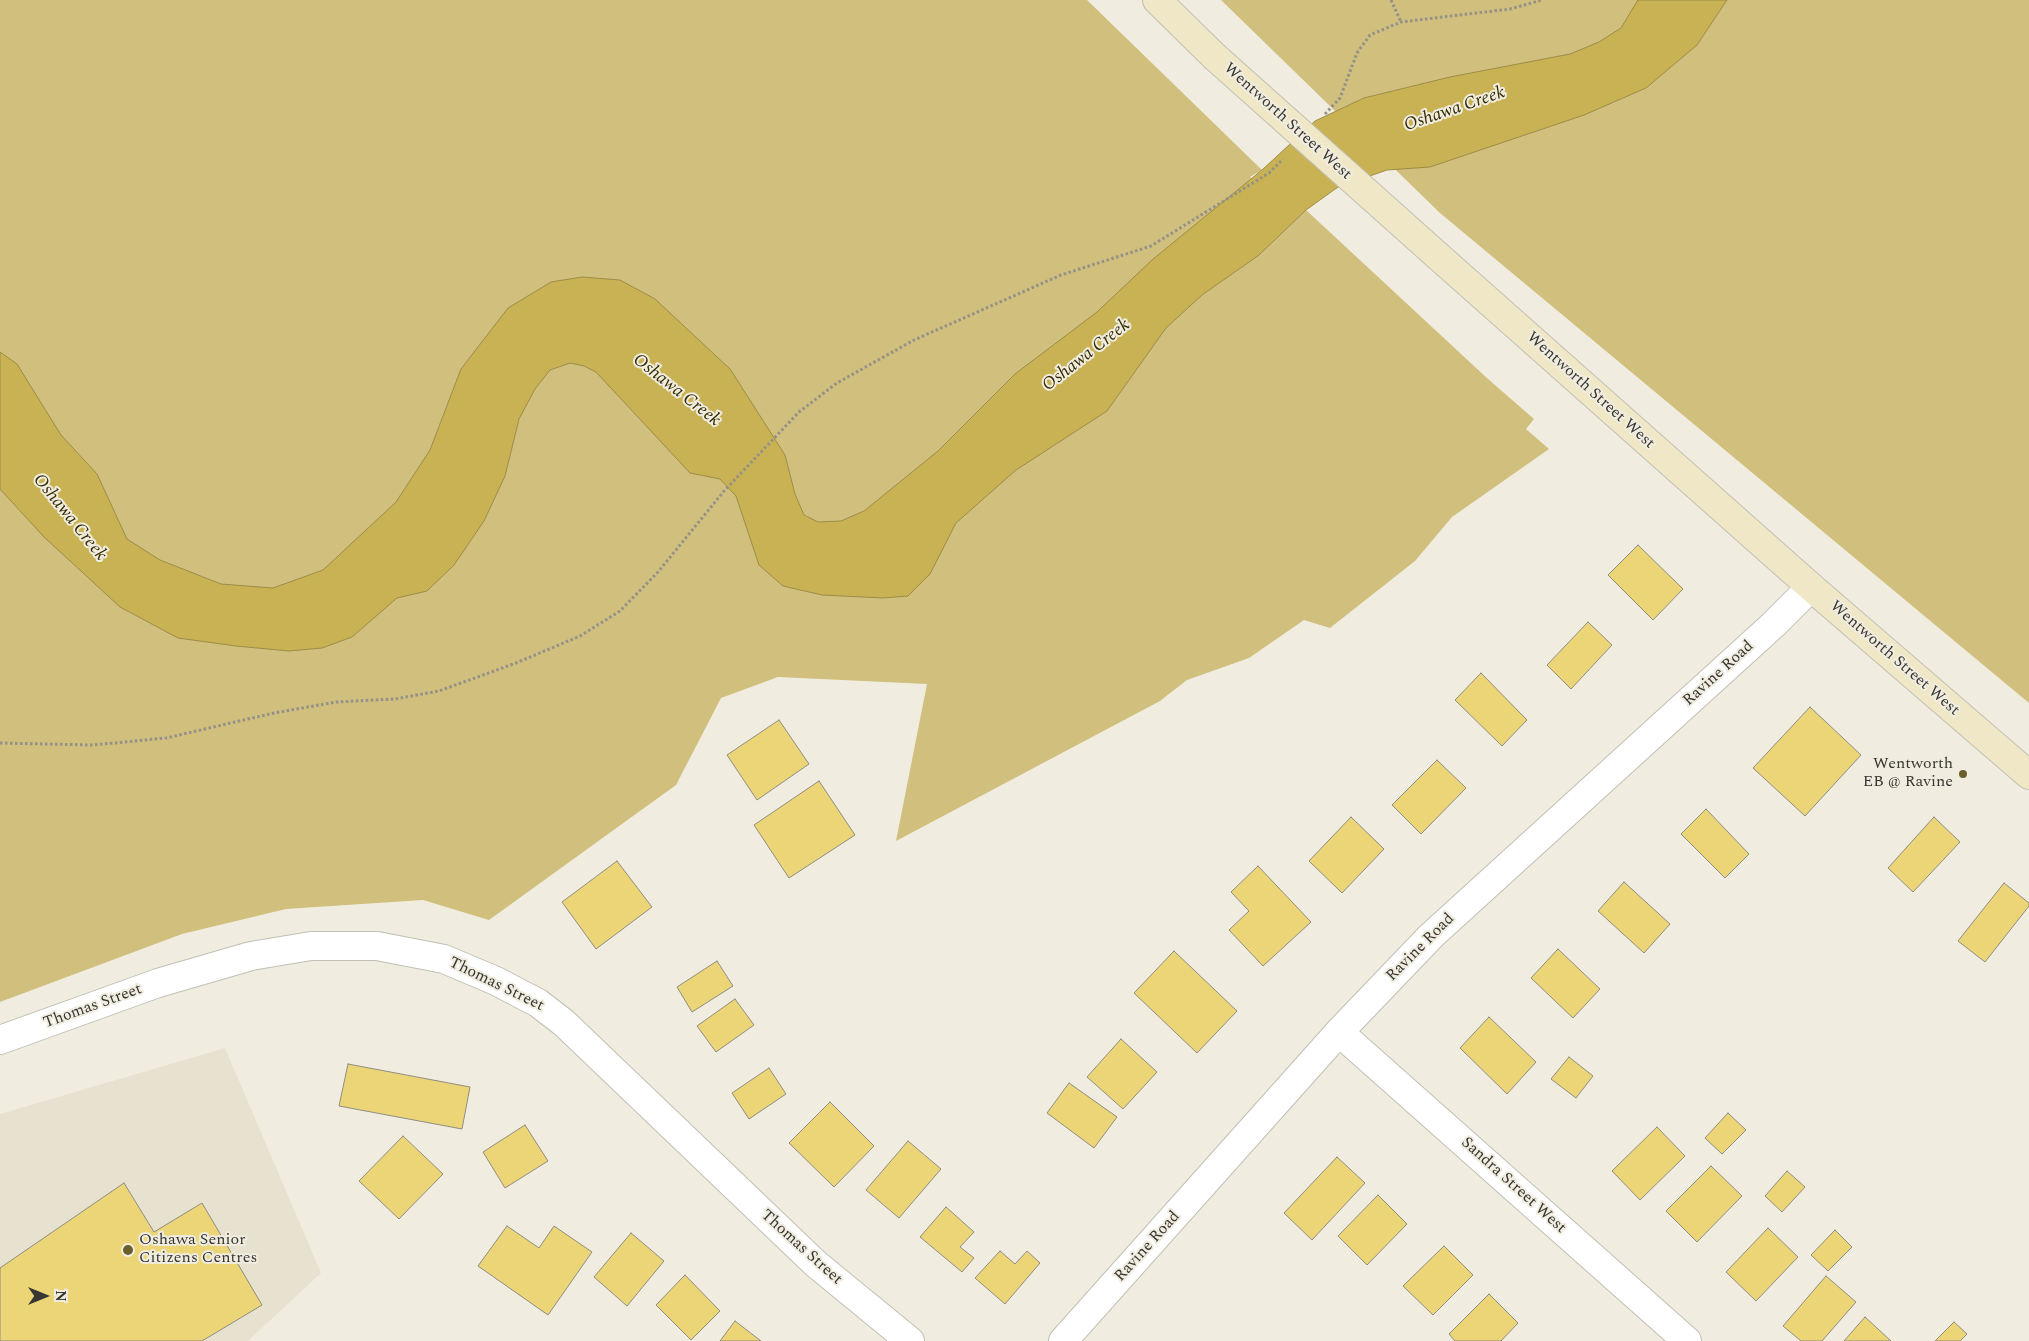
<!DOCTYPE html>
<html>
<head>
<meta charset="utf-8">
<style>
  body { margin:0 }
  #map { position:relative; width:2029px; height:1341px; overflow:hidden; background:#f0ede0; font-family:Spectral,serif }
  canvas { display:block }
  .north { position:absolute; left:20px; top:1271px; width:50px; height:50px; -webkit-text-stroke:4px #f0ede0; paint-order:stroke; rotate:90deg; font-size:14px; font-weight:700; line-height:20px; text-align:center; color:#373631 }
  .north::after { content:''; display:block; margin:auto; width:18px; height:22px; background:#373631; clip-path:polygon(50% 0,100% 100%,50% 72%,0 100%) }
</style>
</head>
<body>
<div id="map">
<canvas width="2029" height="1341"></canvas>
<div class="north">N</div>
</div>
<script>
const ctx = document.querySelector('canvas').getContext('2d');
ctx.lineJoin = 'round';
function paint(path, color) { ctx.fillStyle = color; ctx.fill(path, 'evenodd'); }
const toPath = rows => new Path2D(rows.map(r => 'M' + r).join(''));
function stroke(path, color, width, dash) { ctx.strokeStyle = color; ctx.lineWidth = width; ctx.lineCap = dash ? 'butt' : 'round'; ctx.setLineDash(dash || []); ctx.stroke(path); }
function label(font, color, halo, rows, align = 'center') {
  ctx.font = font + ' Spectral,serif'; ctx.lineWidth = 4; ctx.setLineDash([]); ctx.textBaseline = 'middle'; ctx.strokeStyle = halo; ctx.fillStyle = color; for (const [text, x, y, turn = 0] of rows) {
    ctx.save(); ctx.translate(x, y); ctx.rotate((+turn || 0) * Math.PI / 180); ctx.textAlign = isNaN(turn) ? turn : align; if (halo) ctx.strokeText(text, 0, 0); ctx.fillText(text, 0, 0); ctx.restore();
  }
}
paint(toPath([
  [225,1048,321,1273,248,1341,0,1341,0,1114]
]), '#e7e2cf');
paint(toPath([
  [0,0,1087,0,1262,170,1250,177,1296,219,1306,210,1488,379,1534,419,1526,429,1549,449,1452,517,1415,561,1330,628,1304,620,1249,658,1187,680,1160,701,896,841,927,684,778,677,721,698,676,785,489,920,423,900,286,909,182,934,0,1002],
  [1221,0,2029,0,2029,703,1440,213]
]), '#d0bf7d');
const water = toPath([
  [1638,0,1727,0,1697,45,1646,88,1584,115,1430,167,1387,170,1338,187,1306,210,1259,255,1202,295,1166,328,1107,411,1016,470,956,523,930,574,908,596,883,598,822,595,783,586,759,565,736,496,720,479,690,473,596,372,584,366,570,363,550,370,535,389,519,419,505,476,484,521,454,565,427,591,397,598,352,637,322,648,289,651,236,646,178,638,120,607,44,537,0,489,0,352,17,364,61,435,97,474,127,539,160,560,221,584,273,588,323,570,396,502,430,450,461,369,508,308,551,282,582,277,620,280,655,299,730,369,785,455,795,494,804,515,818,522,841,521,864,511,938,451,1015,374,1097,312,1152,260,1262,170,1315,121,1364,98,1450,77,1570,54,1599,42,1621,28,1638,0]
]);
paint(water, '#c9b253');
stroke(water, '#9d8d49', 1);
const building = toPath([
  [1638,545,1683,589,1653,620,1608,575,1638,545],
  [1588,622,1612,645,1571,689,1547,665,1588,622],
  [1481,673,1527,720,1502,746,1455,700,1481,673],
  [1810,707,1861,755,1805,816,1753,768,1810,707],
  [779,720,809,764,757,800,727,755,779,720],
  [1437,760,1466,788,1421,834,1392,805,1437,760],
  [819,781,855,835,789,878,754,825,819,781],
  [1706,809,1749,854,1725,878,1681,834,1706,809],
  [1351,817,1384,849,1342,893,1309,861,1351,817],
  [1934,817,1960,842,1913,892,1888,868,1934,817],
  [617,861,652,907,596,949,562,902,617,861],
  [1258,866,1311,922,1263,966,1229,930,1249,911,1231,892,1258,866],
  [1624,882,1670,924,1644,953,1598,911,1624,882],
  [2004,883,2029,903,2029,906,1985,962,1958,941,2004,883],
  [1558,949,1600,989,1573,1018,1531,978,1558,949],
  [1174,951,1237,1011,1197,1053,1134,993,1174,951],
  [717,961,733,986,692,1012,677,987,717,961],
  [735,999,754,1025,716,1052,697,1026,735,999],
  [1489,1017,1536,1062,1507,1094,1460,1048,1489,1017],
  [1121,1039,1157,1072,1123,1109,1087,1077,1121,1039],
  [1569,1057,1593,1076,1576,1098,1551,1079,1569,1057],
  [348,1064,470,1087,462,1129,339,1106,348,1064],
  [769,1068,786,1094,749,1119,732,1093,769,1068],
  [1069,1083,1117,1117,1094,1148,1047,1113,1069,1083],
  [830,1102,874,1146,834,1187,789,1143,830,1102],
  [1728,1113,1746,1130,1722,1154,1705,1138,1728,1113],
  [525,1125,548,1161,505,1188,483,1152,525,1125],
  [1657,1127,1685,1156,1640,1200,1612,1171,1657,1127],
  [403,1136,443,1174,399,1219,359,1181,403,1136],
  [908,1141,941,1169,899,1218,866,1190,908,1141],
  [1337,1157,1365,1183,1312,1240,1284,1213,1337,1157],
  [1711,1166,1742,1196,1697,1242,1666,1211,1711,1166],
  [1787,1171,1805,1187,1782,1212,1765,1196,1787,1171],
  [124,1183,154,1232,202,1203,262,1305,202,1341,0,1341,0,1268,124,1183],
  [1378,1195,1407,1224,1367,1265,1338,1236,1378,1195],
  [946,1207,974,1232,960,1247,974,1258,962,1272,920,1237,946,1207],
  [507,1226,539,1248,554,1226,592,1252,548,1315,478,1266,507,1226],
  [1768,1228,1798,1257,1756,1301,1726,1272,1768,1228],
  [1835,1230,1852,1247,1828,1271,1811,1255,1835,1230],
  [631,1233,664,1261,627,1306,594,1277,631,1233],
  [1444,1246,1473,1275,1433,1315,1403,1286,1444,1246],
  [1000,1251,1015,1264,1027,1251,1040,1263,1005,1304,975,1278,1000,1251],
  [685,1275,720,1311,691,1340,656,1305,685,1275],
  [1826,1276,1856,1302,1822,1341,1801,1341,1783,1326,1826,1276],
  [1489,1294,1518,1323,1501,1341,1455,1341,1449,1334,1489,1294],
  [1865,1317,1891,1341,1844,1341,1865,1317],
  [735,1321,761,1341,720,1341,735,1321],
  [1954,1322,1967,1334,1960,1341,1935,1341,1954,1322]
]);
paint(building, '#ecd577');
stroke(building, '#8f8c80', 1);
const street = toPath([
  [1339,1032,1687,1341],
  [0,1040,158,983,251,956,311,946,377,946,444,959,496,981,538,1003,564,1023,816,1264,910,1341],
  [1063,1341,1339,1032,1431,936,1773,625,1811,587]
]);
const secondary = toPath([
  [1157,0,1214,56],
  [1439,257,1811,587,2029,775]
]);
stroke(street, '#c2bfb3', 30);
stroke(secondary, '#c2bfb3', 30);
stroke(toPath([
  [1391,0,1401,22],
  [1325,114,1340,98,1357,53,1370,35,1401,22,1510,9,1542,0],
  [0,743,93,745,166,738,274,713,336,702,395,699,439,691,516,663,580,636,620,611,658,572,724,491,799,412,837,383,914,340,1061,275,1151,246,1269,173,1283,159]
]), '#939188', 3, [2.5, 2.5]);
stroke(street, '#fff', 28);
stroke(secondary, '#efe7c6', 28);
const secondaryBridge = toPath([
  [1214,56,1439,257]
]);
stroke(secondaryBridge, '#c2bfb3', 30, []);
stroke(secondaryBridge, '#efe7c6', 28);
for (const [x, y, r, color] of [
  [1963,774,5,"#6b5f2c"],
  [128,1250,6,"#6b5f2c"]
]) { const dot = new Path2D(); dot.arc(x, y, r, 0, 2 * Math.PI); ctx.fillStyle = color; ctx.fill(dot); stroke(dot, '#f0ede0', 2); }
label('16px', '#373631', '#f0ede0', [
  ["Wentworth Street West",1287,122,42],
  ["Wentworth Street West",1590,391,42],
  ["Wentworth Street West",1894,659,41],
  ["Ravine Road",1719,674,-42],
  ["Ravine Road",1421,948,-45],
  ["Thomas Street",496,985,26],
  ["Thomas Street",93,1007,-20],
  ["Sandra Street West",1513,1186,42],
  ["Ravine Road",1148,1247,-48],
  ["Thomas Street",801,1248,42]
]);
label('16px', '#373631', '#f0ede0', [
  ["Wentworth",1953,765],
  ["EB @ Ravine",1953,783],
  ["Oshawa Senior",139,1241,"left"],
  ["Citizens Centres",139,1259,"left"]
], 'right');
label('italic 18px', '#362c02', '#f0ede0', [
  ["Oshawa Creek",1455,110,-19],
  ["Oshawa Creek",1087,356,-38],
  ["Oshawa Creek",676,391,38],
  ["Oshawa Creek",69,518,51]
]);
</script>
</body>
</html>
